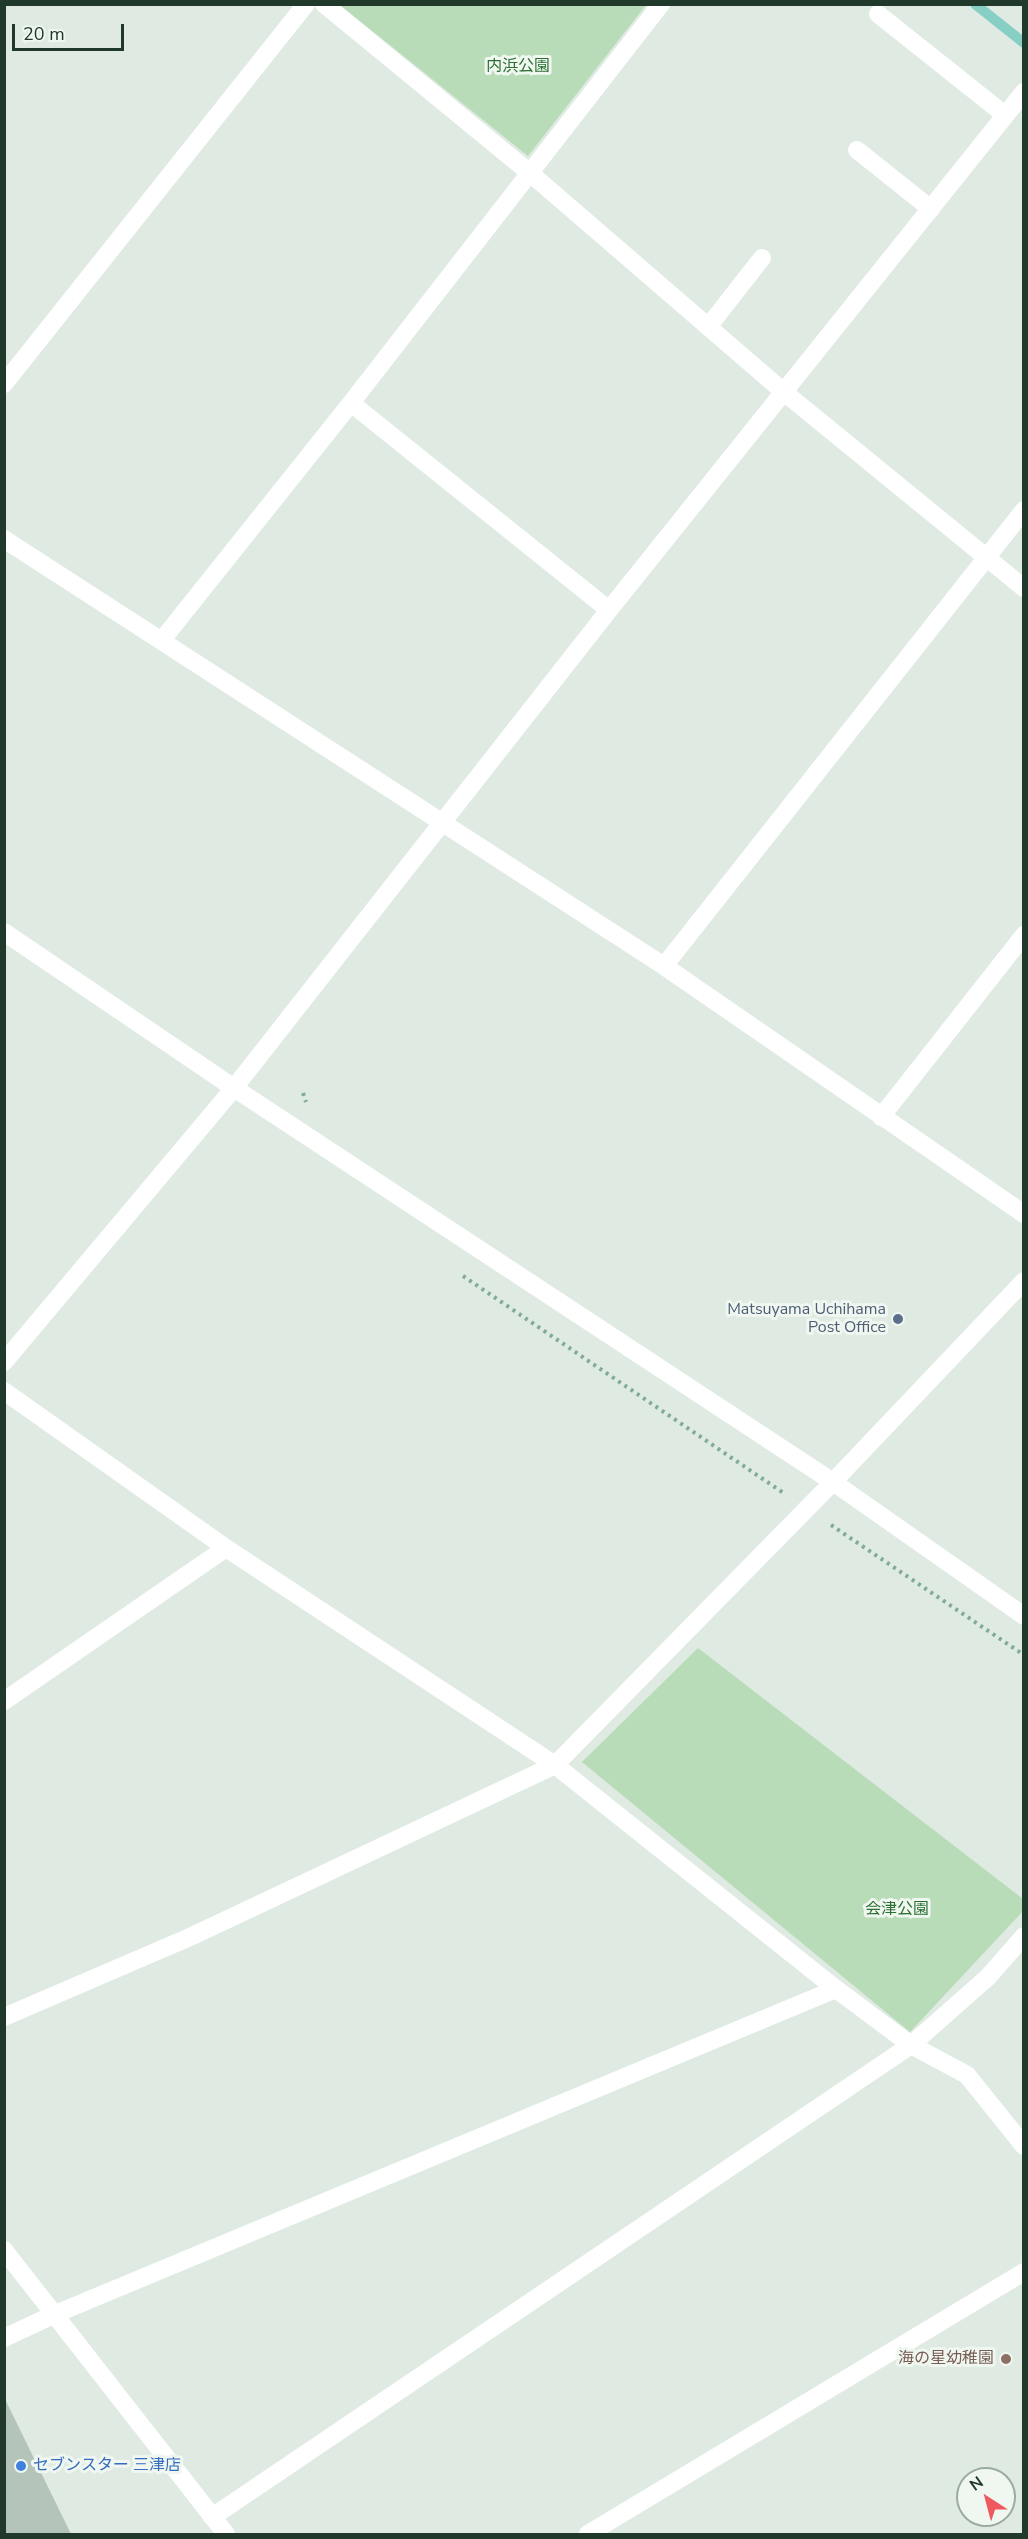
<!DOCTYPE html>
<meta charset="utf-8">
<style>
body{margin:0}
#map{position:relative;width:1028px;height:2539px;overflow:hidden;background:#dfeae2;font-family:"Nunito Sans",sans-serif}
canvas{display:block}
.frame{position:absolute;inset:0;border:6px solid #20392b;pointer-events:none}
.north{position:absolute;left:956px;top:2467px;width:60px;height:60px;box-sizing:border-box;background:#eff7f0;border:2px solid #9caba1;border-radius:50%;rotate:324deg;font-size:16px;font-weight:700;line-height:24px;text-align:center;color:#20392b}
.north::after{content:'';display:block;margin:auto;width:21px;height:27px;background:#ee585e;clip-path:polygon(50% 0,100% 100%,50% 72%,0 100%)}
.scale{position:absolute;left:12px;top:24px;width:112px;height:27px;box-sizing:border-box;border:3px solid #20392b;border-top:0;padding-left:8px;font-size:18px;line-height:21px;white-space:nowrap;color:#20392b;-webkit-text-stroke:4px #eff7f0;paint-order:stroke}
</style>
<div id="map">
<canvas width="1028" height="2539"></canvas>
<div class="frame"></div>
<div class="north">N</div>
<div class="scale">20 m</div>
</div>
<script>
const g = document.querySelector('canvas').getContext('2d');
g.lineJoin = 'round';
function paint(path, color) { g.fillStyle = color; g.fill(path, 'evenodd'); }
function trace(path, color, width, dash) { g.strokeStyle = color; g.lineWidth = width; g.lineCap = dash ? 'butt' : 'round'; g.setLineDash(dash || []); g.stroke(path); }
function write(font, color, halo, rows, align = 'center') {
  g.font = font + ' "Nunito Sans","Noto Sans JP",sans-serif'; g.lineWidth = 6; g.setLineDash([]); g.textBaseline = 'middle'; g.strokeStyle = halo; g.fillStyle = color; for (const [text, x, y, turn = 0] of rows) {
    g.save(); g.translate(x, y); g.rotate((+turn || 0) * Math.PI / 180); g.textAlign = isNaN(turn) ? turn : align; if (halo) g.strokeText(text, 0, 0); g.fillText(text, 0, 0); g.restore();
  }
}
const green = new Path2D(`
 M340 5H646L528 156Z
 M698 1648 1023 1899V1911L910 2032 582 1762Z`);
const stream = new Path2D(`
 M975 4 1024 43`);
const building = new Path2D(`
 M4 2397 71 2534H4Z`);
const path = new Path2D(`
 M303 1093 306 1102
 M463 1276 785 1494
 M831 1525 1024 1655`);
const minor = new Path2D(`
 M324 4 530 173 785 393 1024 588
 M878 14 1005 115
 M857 150 931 209
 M708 327 762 258
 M4 384 306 4
 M351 403 609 610
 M4 539 664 966 1024 1214
 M162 640 351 403 661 4
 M4 932 234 1088 833 1482 1024 1616
 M664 966 1024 510
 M881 1117 1024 935
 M4 1362 234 1088 609 610 1024 92
 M4 1391 226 1548 555 1765 836 1989 911 2045 967 2075 1024 2146
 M4 1701 226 1548
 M4 2017 190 1937 555 1765 833 1482 1024 1281
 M4 2250 226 2534
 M4 2338 53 2315 836 1989
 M212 2517 911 2045 988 1977 1024 1936
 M588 2534 1024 2272`);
const markers = [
 [898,1319,6,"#5c6f8a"],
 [1006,2359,6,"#8d6e63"],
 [21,2466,6,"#3f7fe0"]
];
const parkNames = [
 ["内浜公園",518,67],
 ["会津公園",897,1910]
];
const serviceNames = [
 ["Matsuyama Uchihama",886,1310],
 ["Post Office",886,1328]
];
const educationNames = [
 ["海の星幼稚園",994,2359]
];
const shopNames = [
 ["セブンスター 三津店",33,2466]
];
paint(green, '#b8dbb8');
trace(stream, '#87cec5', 10);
paint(building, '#b4c4ba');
trace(path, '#80ad92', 4, [3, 4.5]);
trace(minor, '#fff', 18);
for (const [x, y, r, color] of markers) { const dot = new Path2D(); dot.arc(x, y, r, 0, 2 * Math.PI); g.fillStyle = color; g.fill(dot); trace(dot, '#eff7f0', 2); }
write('16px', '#2c6f33', '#eff7f0', parkNames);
write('16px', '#4e5e75', '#eff7f0', serviceNames, 'right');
write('16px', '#785e54', '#eff7f0', educationNames, 'right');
write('16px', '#366cbe', '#eff7f0', shopNames, 'left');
</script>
